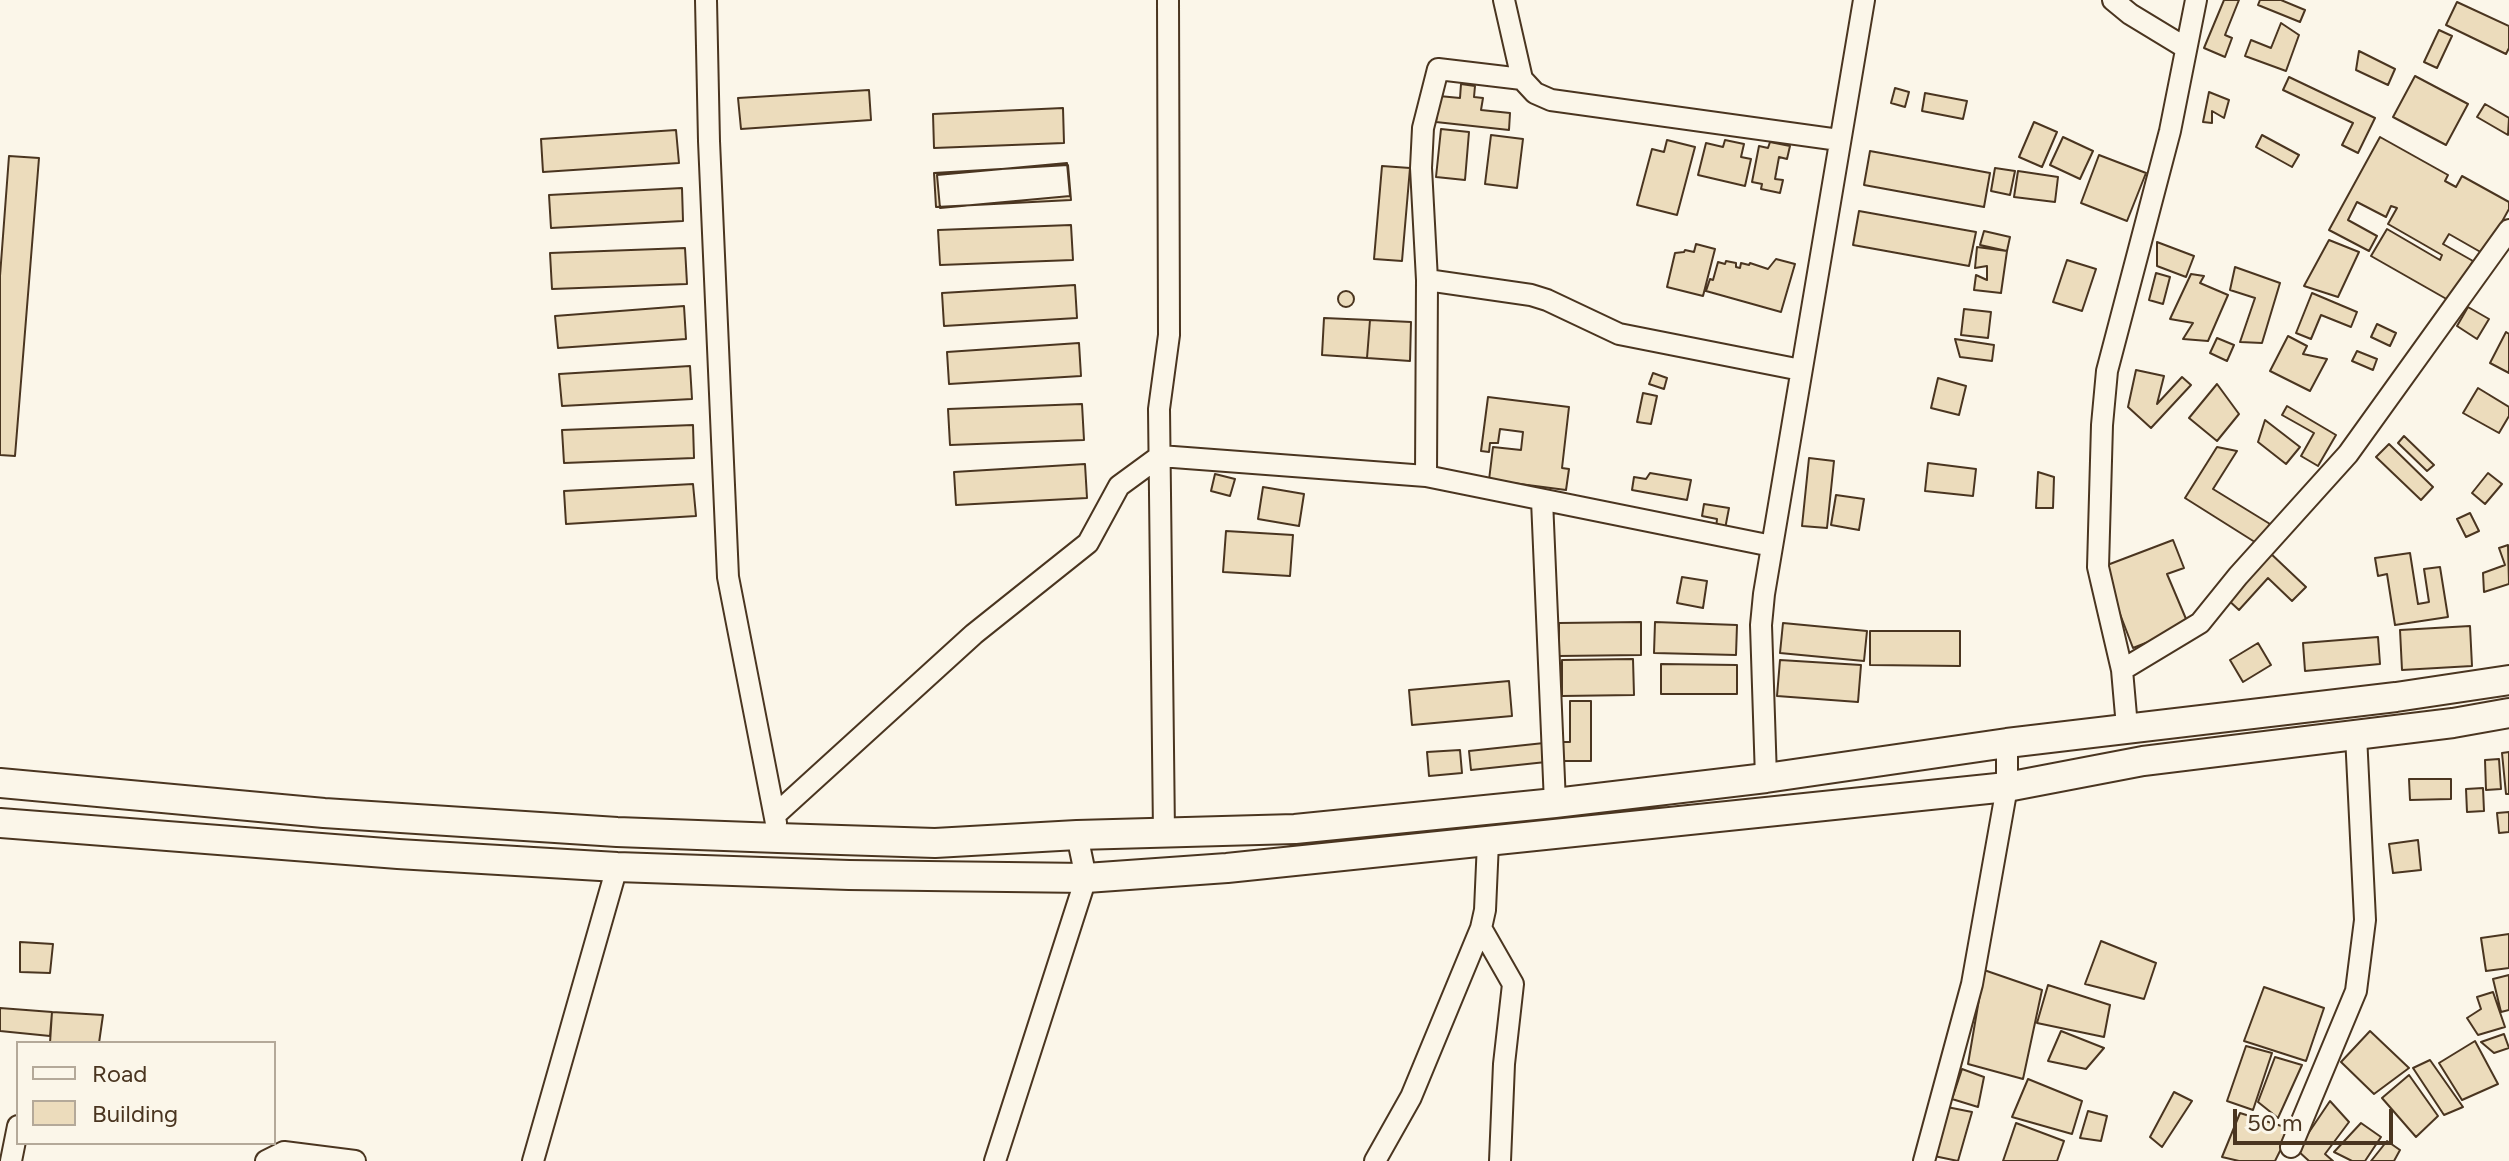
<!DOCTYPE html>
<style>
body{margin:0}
#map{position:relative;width:2509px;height:1161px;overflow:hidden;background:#fbf6e9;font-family:Figtree,sans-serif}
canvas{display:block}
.legend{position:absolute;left:16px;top:1041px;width:260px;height:104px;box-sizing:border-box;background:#fbf6e9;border:2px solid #b4a999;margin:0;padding:10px 14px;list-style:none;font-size:24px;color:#4a3520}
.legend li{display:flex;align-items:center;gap:16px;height:40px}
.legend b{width:40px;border:2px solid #b4a999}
.scale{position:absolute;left:2233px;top:1109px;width:160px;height:36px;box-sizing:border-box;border:4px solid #4a3520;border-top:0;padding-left:10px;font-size:24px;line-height:28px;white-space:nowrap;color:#4a3520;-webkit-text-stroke:6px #fbf6e9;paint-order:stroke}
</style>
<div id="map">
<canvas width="2509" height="1161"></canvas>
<ul class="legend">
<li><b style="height:10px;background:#fbf6e9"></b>Road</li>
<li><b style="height:22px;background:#ecdcbc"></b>Building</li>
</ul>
<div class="scale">50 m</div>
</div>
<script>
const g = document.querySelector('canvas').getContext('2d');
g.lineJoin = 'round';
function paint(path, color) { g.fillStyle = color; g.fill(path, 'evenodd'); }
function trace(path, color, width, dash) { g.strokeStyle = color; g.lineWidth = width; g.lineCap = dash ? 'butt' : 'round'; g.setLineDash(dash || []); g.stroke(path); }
const building = new Path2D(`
 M2224 0H2239L2225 35 2232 38 2225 57 2204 48Z
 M2260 0H2281L2305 10 2300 22 2258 5Z
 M2457 2 2509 26V48L2506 54 2446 25Z
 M2281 23 2299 35 2286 71 2245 56 2251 40 2271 48Z
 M2439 30 2452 36 2437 68 2424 62Z
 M2359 51 2395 69 2388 85 2356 70Z
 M2415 76 2468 104 2446 145 2393 117Z
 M2289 77 2375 118 2358 153 2342 145 2353 123 2283 90Z
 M1461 84 1475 86 1474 97 1483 98 1481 110 1510 113 1509 130 1436 122 1439 96 1460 98Z
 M1895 88 1909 92 1905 107 1891 103Z
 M869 90 871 120 741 129 738 98Z
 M2209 92 2229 100 2224 118 2212 111V123L2203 122Z
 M1925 93 1967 101 1963 119 1922 111Z
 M2485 104 2509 118 2508 135 2477 117Z
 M1063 108 1064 143 934 148 933 114Z
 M2034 122 2057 132 2042 167 2019 157Z
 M1441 129 1469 132 1465 180 1436 177Z
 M676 130 679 163 543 172 541 139Z
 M1491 135 1523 139 1517 188 1485 184Z
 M2262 135 2299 155 2292 167 2256 147Z
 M2063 137 2093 151 2080 179 2050 165Z
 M2380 137 2448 175 2445 181 2456 187 2462 176 2509 202V209L2484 254 2449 234 2443 244 2473 261 2450 301 2371 256 2387 229 2440 260 2442 255 2388 224 2397 208 2391 206 2386 217 2357 202 2348 220 2377 236 2369 251 2329 230Z
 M1667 140 1695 147 1677 215 1637 205 1652 149 1664 152Z
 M1725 140 1744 144 1741 157 1751 159 1745 186 1698 175 1706 143 1723 147Z
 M1770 142 1790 146 1787 159 1779 157 1775 179 1783 180 1780 193 1761 189 1762 184 1752 182 1759 146 1768 148Z
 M1870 151 1990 173 1984 207 1864 185Z
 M2099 155 2146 173 2127 221 2081 203Z
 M9 156 39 158 15 456 0 455V276Z
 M1067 163 1070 196 940 208 937 175Z
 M1068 165 1071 200 936 207 934 173Z
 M1382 166 1410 168 1402 261 1374 259Z
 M1995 168 2015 171 2010 195 1991 191Z
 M2018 171 2058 177 2055 202 2014 197Z
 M682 188 683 221 551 228 549 195Z
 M1859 211 1976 232 1969 266 1853 245Z
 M1071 225 1073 260 940 265 938 230Z
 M1984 231 2010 237 2007 251 1980 245Z
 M2329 240 2359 252 2338 297 2304 286Z
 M2157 242 2194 256 2186 277 2157 266Z
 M1696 244 1715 249 1703 296 1667 287 1675 253 1684 252 1685 250 1694 252Z
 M1977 247 2007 251 2001 293 1974 290 1976 275 1987 280V266L1975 268Z
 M685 248 687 284 552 289 550 253Z
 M1776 259 1795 264 1781 312 1706 291 1710 279 1713 280 1718 262 1725 264 1726 261 1736 263V267L1740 268 1741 263 1749 265 1750 263 1768 269Z
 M2067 260 2096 269 2082 311 2053 302Z
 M2235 267 2280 283 2262 343 2240 342 2255 298 2230 290Z
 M2156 273 2170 277 2163 304 2149 300Z
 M2191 274 2204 276 2200 283 2228 295 2208 341 2183 339 2193 323 2170 319Z
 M1075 285 1077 318 944 326 942 293Z
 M1338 299a8 8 0 1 1 16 0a8 8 0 1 1-16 0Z
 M2312 293 2357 312 2351 327 2321 315 2311 339 2296 333Z
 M684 306 686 339 558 348 555 316Z
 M2468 307 2489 319 2477 339 2457 326Z
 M1964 309 1991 312 1988 338 1961 335Z
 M1324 318 1370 320 1367 358 1322 355Z
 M1370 320 1411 322 1410 361 1367 358Z
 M2377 324 2396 333 2390 346 2371 337Z
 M2506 332 2509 334V373L2490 363Z
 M2288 336 2307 346 2303 354 2327 359 2310 391 2270 371Z
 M2217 338 2234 345 2227 361 2210 353Z
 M1955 339 1994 345 1992 361 1960 357Z
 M1079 343 1081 376 949 384 947 352Z
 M2357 351 2377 359 2373 370 2352 361Z
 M690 366 692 399 562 406 559 374Z
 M2136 370 2164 376 2157 404 2182 377 2191 385 2151 428 2128 407Z
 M1653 373 1667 378 1664 389 1649 384Z
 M1938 378 1966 386 1959 415 1931 408Z
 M2217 384 2239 414 2217 441 2189 418Z
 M2478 388 2509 407V416L2499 433 2463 413Z
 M1643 393 1657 396 1651 424 1637 422Z
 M1488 397 1569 407 1562 468 1569 469 1566 490 1489 480 1493 447 1521 450 1523 432 1500 429 1498 443H1490L1489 452 1481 451Z
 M1082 404 1084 440 950 445 948 409Z
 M2287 406 2336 435 2318 466 2301 456 2314 433 2282 415Z
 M2265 420 2300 447 2286 464 2258 442Z
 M693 425 694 458 564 463 562 430Z
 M2404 436 2434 465 2427 471 2398 443Z
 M2389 444 2433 487 2421 500 2376 457Z
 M2217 447 2237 451 2213 489 2270 524 2258 544 2185 498Z
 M1809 458 1834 461 1827 528 1802 526Z
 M1928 463 1976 469 1973 496 1925 491Z
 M1085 464 1087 498 956 505 954 472Z
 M2038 472 2054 477 2053 508H2036Z
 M1650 473 1691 480 1687 500 1632 490 1634 477 1646 479Z
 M2488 473 2502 484 2485 504 2472 493Z
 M1215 474 1235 479 1230 496 1211 491Z
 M693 484 696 516 566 524 564 491Z
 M1263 487 1304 494 1299 526 1258 519Z
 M1836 495 1864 499 1859 530 1831 525Z
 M1704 504 1729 508 1725 529 1716 528 1717 519 1702 516Z
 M2470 513 2479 531 2466 537 2457 519Z
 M1226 531 1293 535 1290 576 1223 572Z
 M2173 540 2184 568 2167 574 2189 626 2133 648 2102 567Z
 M2508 545 2509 584 2484 592 2483 573 2505 565 2499 548Z
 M2268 551 2306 587 2292 601 2268 578 2239 610 2225 597Z
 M2410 553 2418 604 2429 602 2424 569 2440 567 2448 617 2395 625 2387 574 2378 576 2375 558Z
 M1682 577 1707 581 1703 608 1677 603Z
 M1641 622V655L1559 656V623Z
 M1655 622 1737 625 1736 655 1654 653Z
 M1783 623 1867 631 1864 661 1780 653Z
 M2470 626 2472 666 2402 670 2400 630Z
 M1870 631H1960V666L1870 665Z
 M2378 637 2380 664 2305 671 2303 643Z
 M2258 643 2271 665 2243 682 2230 660Z
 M1633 659 1634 695 1562 696V660Z
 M1780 660 1861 665 1858 702 1777 696Z
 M1661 664 1737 665V694H1661Z
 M1509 681 1512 716 1412 725 1409 690Z
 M1570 701H1591V761H1556V742H1570Z
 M1544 743 1546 762 1471 770 1469 751Z
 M1460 750 1462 773 1429 776 1427 752Z
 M2509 752V794H2506L2502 753Z
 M2499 759 2501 789 2486 790 2485 760Z
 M2409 779H2451V799L2410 800Z
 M2483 788 2484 811 2467 812 2466 789Z
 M2509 812V832L2499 833 2497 813Z
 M2418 840 2421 870 2393 873 2389 844Z
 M2509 934V968L2486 971 2481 938Z
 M2101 941 2156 963 2144 999 2085 984Z
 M20 942 53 944 50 973 20 972Z
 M1984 970 2042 990 2023 1079 1968 1064Z
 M2509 975V1010L2501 1012 2493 979Z
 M2048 985 2110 1005 2104 1037 2037 1023Z
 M2264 987 2324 1008 2306 1061 2244 1041Z
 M2493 992 2505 1027 2478 1035 2467 1018 2481 1009 2477 997Z
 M0 1008 52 1012 50 1036 0 1031Z
 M52 1012 103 1015 99 1043H50Z
 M2061 1031 2104 1048 2086 1069 2048 1061Z
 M2370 1031 2409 1068 2374 1094 2341 1062Z
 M2504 1034 2509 1048 2494 1053 2481 1042Z
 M2475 1041 2498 1084 2462 1100 2439 1063Z
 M2246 1046 2272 1053 2253 1110 2227 1101Z
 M2275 1057 2302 1065 2278 1118 2258 1102Z
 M2430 1060 2463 1107 2444 1115 2413 1068Z
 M1962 1069 1984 1077 1978 1107 1952 1099Z
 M2409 1075 2438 1116 2416 1137 2382 1098Z
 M2028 1079 2082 1101 2072 1134 2012 1117Z
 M2174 1092 2192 1101 2162 1147 2150 1137Z
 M2330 1101 2349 1122 2325 1154 2333 1161H2309L2297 1150Z
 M1947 1107 1972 1112 1958 1161 1934 1156Z
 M2088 1111 2107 1116 2101 1141 2080 1138Z
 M2240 1113 2291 1129 2275 1161H2239L2222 1157Z
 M2016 1123 2064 1141 2057 1161H2003Z
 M2361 1123 2381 1137 2365 1161H2352L2334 1152Z
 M2387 1141 2400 1150 2394 1161H2371Z`);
const street = new Path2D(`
 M706 0 709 141 728 577 776 823
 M1504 0 1522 79 1535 93 1551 100 1839 140
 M2113 0 2130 14 2186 48
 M1427 280 1531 295 1547 300 1619 334 1801 370
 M1426 476 1427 280 1421 168 1423 128 1438 69 1522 79
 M1542 500 1555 803
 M2122 670 2200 623 2238 576 2348 454 2509 230
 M2127 727 2122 670 2098 567 2102 425 2107 371 2170 131 2196 0
 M1766 778 1761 625 1764 594 1864 0
 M775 815 974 634 1088 543 1119 486 1160 456 1426 476 1772 546
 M1164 833 1159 409 1169 335 1168 0
 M1481 928 1513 984 1504 1064 1500 1161
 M2291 1147 2356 991 2365 920 2356 735
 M11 1161 18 1126
 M266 1161 284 1152 355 1161
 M533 1161 617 867
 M995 1161 1086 878 1077 835
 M1375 1161 1411 1097 1481 928 1485 910 1488 842
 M1924 1161 1972 984 2007 787V743`);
const secondary = new Path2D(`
 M0 783 324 813 617 832 778 838 935 843 1077 835 1295 829 1555 803 1766 778 2007 743 2396 697 2509 680
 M0 823 398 854 617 867 849 875 1086 878 1227 868 2007 787 2143 761 2453 723 2509 713`);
paint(building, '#ecdcbc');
trace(building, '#4a3520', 2);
trace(street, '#4a3520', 24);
trace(secondary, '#4a3520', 32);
trace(street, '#fbf6e9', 20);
trace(secondary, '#fbf6e9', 28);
</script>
